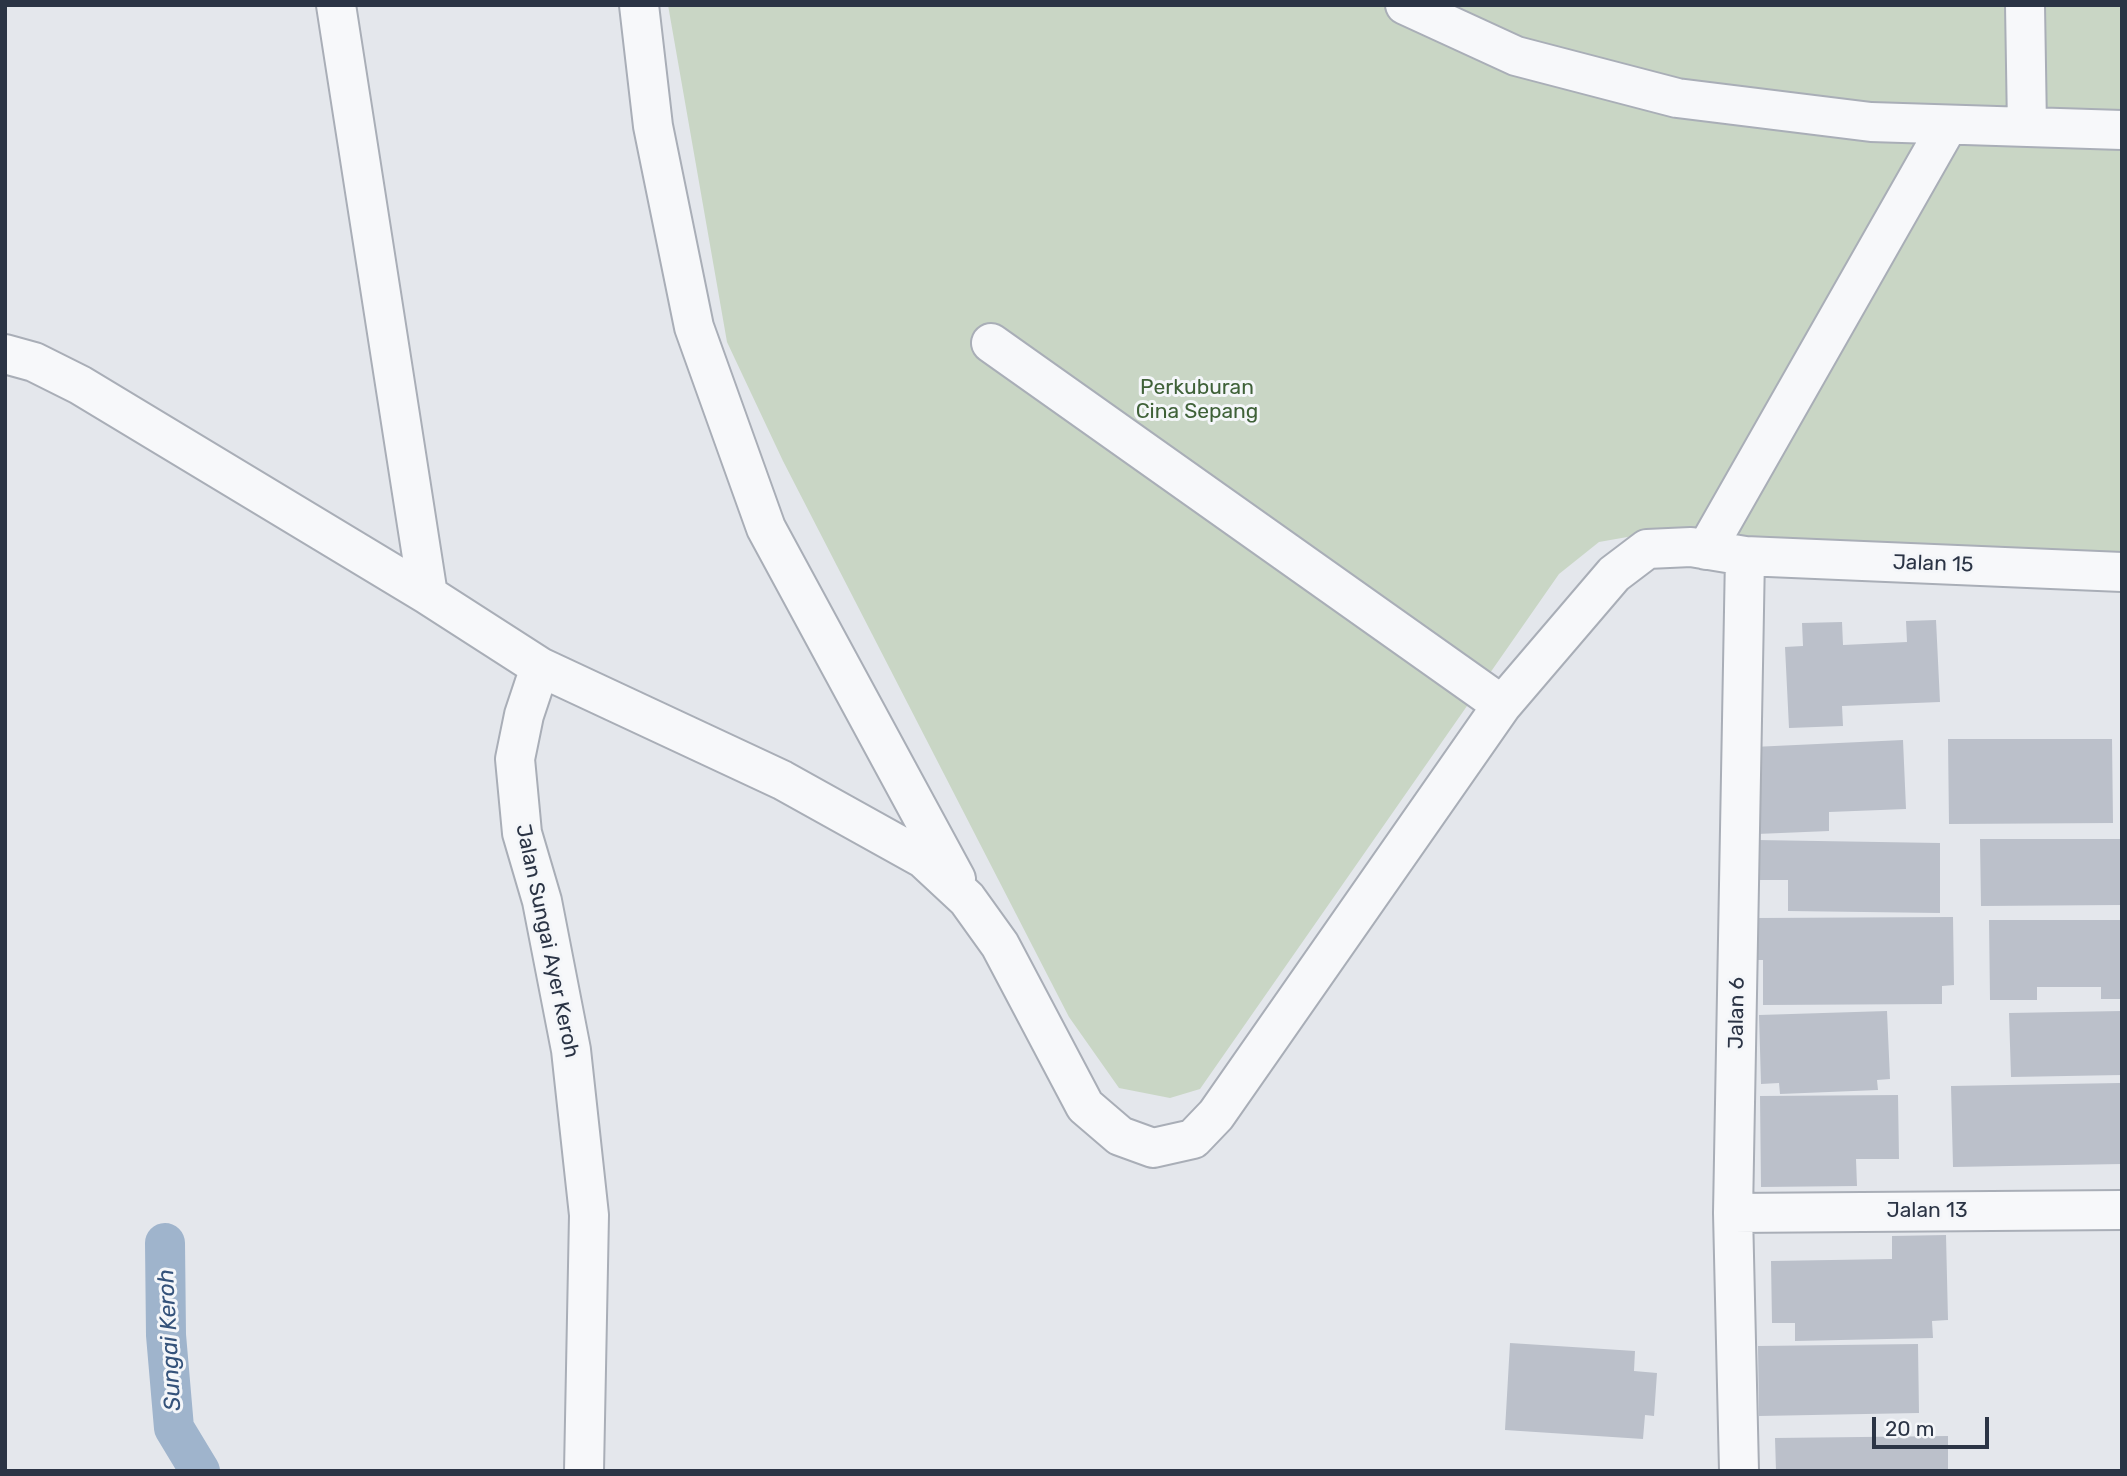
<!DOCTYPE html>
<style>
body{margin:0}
#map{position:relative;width:2127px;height:1476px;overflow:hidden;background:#e4e7ec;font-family:Rubik,sans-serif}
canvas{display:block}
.frame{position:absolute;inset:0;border:7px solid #2b3445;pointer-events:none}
.scale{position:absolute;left:1872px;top:1417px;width:117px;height:32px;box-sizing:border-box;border:4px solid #2b3445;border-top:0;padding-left:9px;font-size:21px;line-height:24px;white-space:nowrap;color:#2b3445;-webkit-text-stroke:5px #f4f6f9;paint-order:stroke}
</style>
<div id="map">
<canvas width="2127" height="1476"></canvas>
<div class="frame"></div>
<div class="scale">20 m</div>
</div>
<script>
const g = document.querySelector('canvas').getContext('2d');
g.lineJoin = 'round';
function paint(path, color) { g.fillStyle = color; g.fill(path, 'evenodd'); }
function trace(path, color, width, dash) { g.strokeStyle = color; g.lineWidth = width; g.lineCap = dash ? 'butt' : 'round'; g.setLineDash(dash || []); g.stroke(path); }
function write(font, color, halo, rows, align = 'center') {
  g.font = font + ' Rubik,sans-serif'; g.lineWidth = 6; g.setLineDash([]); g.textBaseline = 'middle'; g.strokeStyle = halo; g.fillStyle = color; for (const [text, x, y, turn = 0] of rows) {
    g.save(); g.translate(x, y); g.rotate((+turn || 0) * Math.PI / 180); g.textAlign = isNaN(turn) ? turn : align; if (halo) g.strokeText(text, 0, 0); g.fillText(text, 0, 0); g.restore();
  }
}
const green = new Path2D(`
 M668 5H2122V554L1754 548 1667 530 1599 542 1559 574 1200 1089 1170 1098 1119 1088 1069 1017 783 461 727 342Z`);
const canal = new Path2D(`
 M165 1243 166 1335 174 1428 200 1471`);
const building = new Path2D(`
 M1936 620 1940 702 1842 706 1843 726 1789 728 1785 647 1803 646 1802 623 1842 622 1843 645 1907 642 1906 621Z
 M1948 739H2112L2113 823 1949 824Z
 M1903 740 1906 809 1829 812V831L1757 834 1753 747Z
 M1980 839H2121V905L1981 906Z
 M1757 840 1940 843V913L1788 911V880H1757Z
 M1953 917 1954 985 1942 986V1004L1763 1005V960H1757V918Z
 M1989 920H2122V999H2101V987H2037V1000H1990Z
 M1887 1011 1890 1079 1877 1080 1878 1090 1780 1094 1779 1083 1761 1084 1759 1015Z
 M2122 1011V1075L2011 1077 2009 1013Z
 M2120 1083 2122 1164 1953 1167 1951 1086Z
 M1898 1095 1899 1159H1856L1857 1186 1761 1187 1760 1096Z
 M1946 1235 1948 1320 1932 1321 1933 1338 1795 1341V1323H1772L1771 1261 1892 1259V1236Z
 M1510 1343 1635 1351 1634 1371 1657 1373 1654 1416 1645 1415 1643 1439 1505 1430Z
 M1918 1344 1919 1413 1759 1416 1758 1346Z
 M1948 1436V1471H1776L1775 1438Z`);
const minor = new Path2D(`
 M336 5 428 595 540 667 782 780 924 859 967 899 1000 945 1085 1106 1120 1136 1153 1148 1193 1139 1216 1115 1502 705 1614 574 1647 549 1691 547 1745 556 2122 572
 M639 5 653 126 694 327 766 528 956 879
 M1405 5 1516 56 1677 98 1871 122 2122 130
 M2025 5 2027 127
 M991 343 1502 705
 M5 354 34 362 80 385 428 595
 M1706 550 1948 125
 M540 667 524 715 515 759 522 833 542 901 571 1050 589 1215 584 1471
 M1733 1213 2122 1210
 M1739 1471 1733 1213 1745 556`);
const parkNames = [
 ["Perkuburan",1197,388],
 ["Cina Sepang",1197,412]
];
const streetNames = [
 ["Jalan 15",1933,564,2],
 ["Jalan Sungai Ayer Keroh",547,941,78],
 ["Jalan 6",1737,1013,-89],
 ["Jalan 13",1927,1211]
];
const waterNames = [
 ["Sungai Keroh",170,1340,-93]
];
paint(green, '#c9d6c5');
trace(canal, '#9fb4cc', 40);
paint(building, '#bbc0ca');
trace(minor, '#a9aeb7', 42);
trace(minor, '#f7f8fa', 38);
write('21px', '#3f6138', '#f4f6f9', parkNames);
write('21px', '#2b3445', '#f4f6f9', streetNames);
write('italic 23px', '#34527a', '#f4f6f9', waterNames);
</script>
